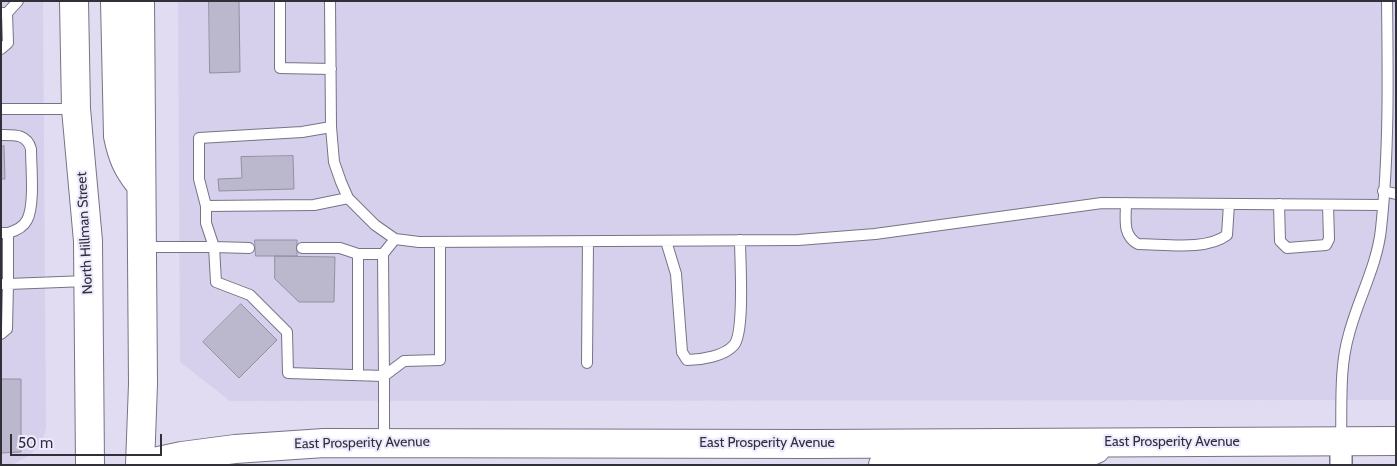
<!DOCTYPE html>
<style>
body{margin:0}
#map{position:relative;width:1397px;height:466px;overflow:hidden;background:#e1dcf2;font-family:Cabin,sans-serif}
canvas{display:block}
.frame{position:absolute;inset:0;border:2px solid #313038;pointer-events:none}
.scale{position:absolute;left:10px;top:434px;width:152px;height:22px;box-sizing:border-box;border:2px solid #313038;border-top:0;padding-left:6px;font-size:15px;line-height:18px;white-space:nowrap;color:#313038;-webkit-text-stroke:4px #eee9ff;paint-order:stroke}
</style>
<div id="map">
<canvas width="1397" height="466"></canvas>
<div class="frame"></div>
<div class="scale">50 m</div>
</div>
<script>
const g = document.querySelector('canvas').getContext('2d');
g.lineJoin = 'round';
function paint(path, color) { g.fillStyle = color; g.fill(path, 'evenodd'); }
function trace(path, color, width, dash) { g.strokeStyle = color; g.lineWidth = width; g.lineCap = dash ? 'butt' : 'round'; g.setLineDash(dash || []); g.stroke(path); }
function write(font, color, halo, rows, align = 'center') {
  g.font = font + ' Cabin,sans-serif'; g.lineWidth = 4; g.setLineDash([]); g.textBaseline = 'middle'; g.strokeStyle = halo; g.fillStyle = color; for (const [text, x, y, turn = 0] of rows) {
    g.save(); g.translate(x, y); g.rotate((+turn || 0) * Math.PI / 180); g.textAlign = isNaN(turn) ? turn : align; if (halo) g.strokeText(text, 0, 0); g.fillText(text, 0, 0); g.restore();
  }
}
const built = new Path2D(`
 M1 1H43L46 428 42 442 30 455 12 465H1Z
 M178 1H1396V400L230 401 180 362Z`);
const building = new Path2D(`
 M209 1H239L240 72 210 73Z
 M4 146 5 179H1V147Z
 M293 156 294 189 219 191 218 179 242 178 241 157Z
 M255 240H297V256H256Z
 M275 256 335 257 334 302H299L275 279Z
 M241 304 277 340 239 378 203 342Z
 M1 379H21V452L1 453Z`);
const lane = new Path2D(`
 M280 1V68L331 69
 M330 1 331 127 334 162 341 182 348 198 375 225 395 239 419 242 798 240 875 234 1102 203 1382 205
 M2 13H7L18 1
 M1 49 8 43 7 13
 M1 109H75
 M1 135C15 135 27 134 31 149 31 167 35 205 27 220 23 228 15 231 8 233
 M1383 191 1396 194
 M1126 203C1126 219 1122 235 1138 244 1164 244 1206 251 1227 235L1229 204
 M1279 204 1280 241 1287 248 1326 245 1329 239 1328 205
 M206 206 314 205 348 198
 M2 233H8V284H3
 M666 241 676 274 682 352 687 360C701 360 725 356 734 345 745 332 740 260 740 240
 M142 247H214L216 282 250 295 287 332 288 373 384 376V441
 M249 248 214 247 206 223V206L199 179V138L302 132 331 127
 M302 248H340L358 254H383
 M358 254V375
 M1 334 7 329 8 284 87 281
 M587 363 588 242
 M384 376 404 361 440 360V242
 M384 376 383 254 395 239
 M1341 440C1342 405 1339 368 1349 334 1358 299 1377 266 1381 229 1389 154 1388 77 1387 1`);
const street = new Path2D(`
 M1341 465V441`);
const secondary = new Path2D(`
 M74 1 76 109 88 241 90 465
 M115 1 118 136C122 156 127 168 140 184
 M140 1 143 384 140 465
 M140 465 182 456 235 449 324 443 813 444 1396 441
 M883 465 1046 464 1076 458 1096 449`);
const streetNames = [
 ["North Hillman Street",85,233,-93],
 ["East Prosperity Avenue",1172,442],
 ["East Prosperity Avenue",362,443,-1],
 ["East Prosperity Avenue",767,443]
];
paint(built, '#d6d0ec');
paint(building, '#bbb7cc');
trace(building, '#9490a3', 1);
trace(lane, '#777386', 12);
trace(street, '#777386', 24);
trace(secondary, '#777386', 30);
trace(lane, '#fff', 10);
trace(street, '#fff', 21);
trace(secondary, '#fff', 28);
write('14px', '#313038', '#eee9ff', streetNames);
</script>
